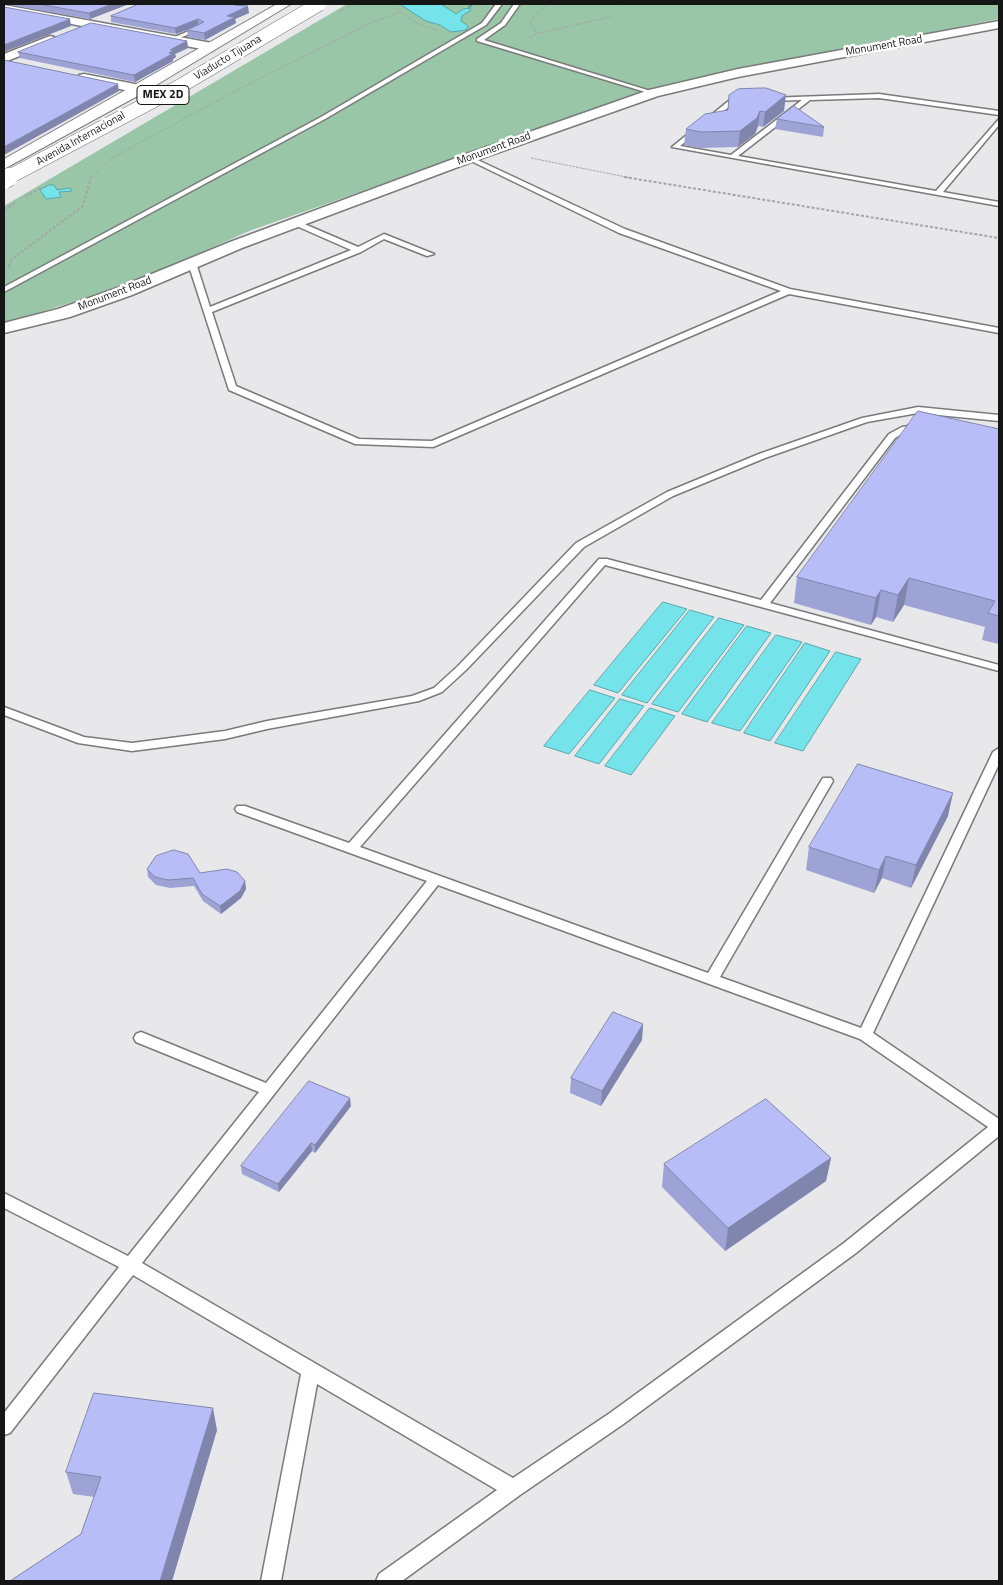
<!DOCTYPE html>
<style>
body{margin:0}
#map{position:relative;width:1003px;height:1585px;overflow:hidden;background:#e8e8eb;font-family:"Titillium Web",sans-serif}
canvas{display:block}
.frame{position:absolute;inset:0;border:5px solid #161617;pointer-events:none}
</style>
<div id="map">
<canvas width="1003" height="1585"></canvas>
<div class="frame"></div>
</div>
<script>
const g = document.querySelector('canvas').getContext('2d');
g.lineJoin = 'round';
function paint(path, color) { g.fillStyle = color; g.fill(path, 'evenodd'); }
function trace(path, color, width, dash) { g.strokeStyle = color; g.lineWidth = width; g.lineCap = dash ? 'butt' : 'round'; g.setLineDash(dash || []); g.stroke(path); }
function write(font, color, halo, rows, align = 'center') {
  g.font = font + ' "Titillium Web",sans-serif'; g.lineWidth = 5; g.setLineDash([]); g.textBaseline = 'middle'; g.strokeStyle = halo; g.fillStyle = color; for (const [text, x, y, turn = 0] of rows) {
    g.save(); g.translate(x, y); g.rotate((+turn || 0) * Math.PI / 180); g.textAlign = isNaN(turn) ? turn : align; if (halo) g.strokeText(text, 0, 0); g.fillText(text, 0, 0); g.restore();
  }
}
const green = new Path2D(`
 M347 4H999V19L780 62 636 95 249 231 138 281 4 324V206Z`);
const water = new Path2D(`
 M400 4H441L456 14 463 9 470 8 471 10 462 16 461 21 468 26 466 30 451 32 440 25 426 21Z
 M49 185H54L57 190 70 188 72 191 59 192 61 197 46 199 40 190Z
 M663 602 687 609 618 693 594 685Z
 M690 610 714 617 647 703 622 695Z
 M719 618 744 625 678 712 652 704Z
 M747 626 771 633 707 722 682 714Z
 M776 635 802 642 740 731 712 723Z
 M805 643 830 651 770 741 744 733Z
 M836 652 861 659 803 751 775 743Z
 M590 690 615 698 569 754 544 746Z
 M620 699 644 706 599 764 575 756Z
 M650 708 675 716 631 775 605 766Z`);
const stream = new Path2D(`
 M470 4H474L469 9H467Z`);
const pathFar1 = new Path2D(`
 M392 4 401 12
 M339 12 354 4
 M535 34 610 17 624 4
 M530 38 537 33 530 23 537 13 548 4
 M531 158 631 178
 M91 178 110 159 228 95 370 23 401 12 414 22 438 31`);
const path = new Path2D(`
 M624 177 999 238
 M25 197 41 188
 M4 210 15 203
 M9 267 11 260 83 206 91 177`);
const lane = new Path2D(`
 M496 4H502L486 25 325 119 4 292V287L321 117 482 23Z
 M514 4H520L505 25 484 40 657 93 652 94 477 41V39L501 23Z
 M198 27 203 28 173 41 168 40Z
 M879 94 999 111V115L879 98 810 100 738 156 936 191 999 119V125L943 192 999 202V206L672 147 731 99 744 97 747 99 735 102 680 146 731 155 802 100 769 101 767 98Z
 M469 156 625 229 790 289 999 328V333L789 294 433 447 355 444 229 390 188 263 192 261 196 263 210 307 351 250 292 224 291 222 295 220 358 247 384 234 434 254 427 256 384 239 361 252 212 312 236 386 359 439 432 441 781 291 619 233 467 159 466 158Z
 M918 407 999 415V421L918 413 867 422 765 458 673 496 584 547 466 670 442 692 419 701 267 729 225 739 132 751 78 743 4 715V707L84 737 132 743 225 731 267 721 412 696 434 688 458 666 576 543 667 492 759 454 862 418Z
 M921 424 926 427 924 429 907 431 895 438 770 603 999 665V671L605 565 360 847 708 973 821 781 823 778H831L833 781 720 977 861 1028 993 752 999 748V764L873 1033 999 1119V1136L856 1253 622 1425 520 1495 402 1581H376L379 1574 497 1490 317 1384 281 1581H261L301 1374 133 1275 10 1433 4 1435V1413L119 1267 4 1208V1193L128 1256 259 1092 136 1042 134 1038 136 1034 141 1032 146 1034 266 1083 427 881 237 812 235 809 237 806H245L349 843 599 559H607L761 600 889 434 902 427ZM438 885 860 1039 988 1127 844 1243 610 1413 513 1478 142 1263Z`);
const street = new Path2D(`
 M4 5 212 43 218 47 212 51 4 11Z
 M999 21V28L738 77 658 96 474 161 242 248 132 295 70 317 4 333V323L58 309 120 287 230 242 464 155 649 90 738 69Z
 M50 36 54 37 56 40 54 43 4 62V54Z
 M84 74 140 85 147 89 140 93 79 81 78 78 79 75Z`);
const highway = new Path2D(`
 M277 4H291L143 93 4 169V159Z`);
const highwayBridgeFar1 = new Path2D(`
 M7 178 177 88 319 4`);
const highwayBridge = new Path2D(`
 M4 180 9 177`);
const wall = new Path2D(`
 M4 4H129L90 19Z
 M139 4H248L244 6 249 13 235 19 236 23 205 40 188 37 187 30 190 29 176 34 111 22V16Z
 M187 41 188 48 175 54 176 57 173 59V61L135 82 20 58 18 52Z
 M728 110 784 111 763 127 758 126 755 134 738 147 700 148 684 145 686 129Z
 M777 119 824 127 823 137 775 129Z
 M999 429V644L982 640 985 627 904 605 893 622 876 617 871 625 794 603 797 577Z
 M948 816 911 888 882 878 874 893 806 870 809 847Z
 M147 869 200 873 245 881 246 889 241 898 221 914 203 901 194 886 170 888 156 885 148 877Z
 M643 1024 642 1040 601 1106 570 1093 571 1078Z
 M351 1106 315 1153 312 1151 279 1192 242 1174 241 1166Z
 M831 1158 826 1181 725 1251 662 1187 664 1164Z
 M217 1430 172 1581H10L81 1534 94 1497 73 1494 66 1472Z`);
const shadedWall = new Path2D(`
 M112 4H129L90 19 89 13Z
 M236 4H248L235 11 234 5Z
 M248 6 249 13 235 19 236 23 205 40 204 33 227 16Z
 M70 19 71 26 4 52V45Z
 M198 19V25L176 34 175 28Z
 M187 41 188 48 175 54 176 57 173 59V61L135 82 134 75 170 50Z
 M118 84 119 91 4 155V147Z
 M786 95 784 111 763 127 765 112Z
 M760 111 758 126 755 134 738 147 740 131Z
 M909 578 904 605 893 622 898 595Z
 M881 590 876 617 871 625 876 598Z
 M953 793 948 816 911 888 916 865Z
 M886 856 882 878 874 893 879 870Z
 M245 881 246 889 241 898 221 914 220 906Z
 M643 1024 642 1040 601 1106 602 1091Z
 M350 1098 351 1106 315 1153V1145Z
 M311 1143 312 1151 279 1192 278 1184Z
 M831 1158 826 1181 725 1251 728 1228Z
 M213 1408 217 1430 172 1581H160Z`);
const building = new Path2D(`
 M39 4H112L89 13Z
 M139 4H236L234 5 248 6 227 16 235 17 204 33 187 30 204 22 198 19 175 28 111 16Z
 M4 7 70 19 4 45Z
 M91 23 187 41 170 50H175L169 53 172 54 134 75 18 52Z
 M4 60 118 84 4 147Z
 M766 88 786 95 765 112 760 111 757 118 740 131 701 132 686 129 705 114 728 110 729 95 738 89Z
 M794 106 824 127 777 119Z
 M918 411 999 429V616L988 613 995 601 909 578 898 595 881 590 876 598 797 577Z
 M858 764 953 793 916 865 886 856 879 870 809 847Z
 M174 850 188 854 200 873 227 869 237 872 245 881 240 891 220 906 202 894 193 878 168 880 155 877 147 869 156 856Z
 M613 1012 643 1024 602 1091 571 1078Z
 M309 1081 350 1098 315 1145 311 1143 278 1184 241 1166Z
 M766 1099 831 1158 728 1228 664 1164Z
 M94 1393 213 1408 160 1581H10L81 1534 101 1477 66 1472Z`);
const farStreetnames = [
 ["Monument Road",884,46,-10],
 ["Viaducto Tijuana",228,58,-31],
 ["Avenida Internacional",81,139,-29],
 ["Monument Road",494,149,-20],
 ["Monument Road",115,294,-21]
];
const shields = [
 [163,95,52]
];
const shieldNames = [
 ["MEX 2D",163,95]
];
paint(green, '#98c6a7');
paint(water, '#75e4ea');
trace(water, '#58a6ab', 1);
paint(stream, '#58a6ab');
trace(lane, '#7a7a7c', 3);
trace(street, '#7a7a7c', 3);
trace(highway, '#7a7a7c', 2);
trace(pathFar1, '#a5a5a7', 1, [2.5, 1]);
trace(path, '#a5a5a7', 2, [3, 2]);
paint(lane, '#fff');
paint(street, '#fff');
paint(highway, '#fff');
trace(highwayBridgeFar1, '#7a7a7c', 15, []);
trace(highwayBridge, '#7a7a7c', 19, []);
trace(highwayBridgeFar1, '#fff', 14);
trace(highwayBridge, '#fff', 18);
paint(wall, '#9da3d4');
paint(shadedWall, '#8085ad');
paint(building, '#b7bef7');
trace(building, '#8085ad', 1);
write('11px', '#161617', '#fff', farStreetnames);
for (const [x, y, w] of shields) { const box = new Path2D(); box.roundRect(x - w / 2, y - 9.5, w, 19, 4); g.fillStyle = '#fff'; g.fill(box); trace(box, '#161617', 1); }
write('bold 12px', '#161617', null, shieldNames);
</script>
